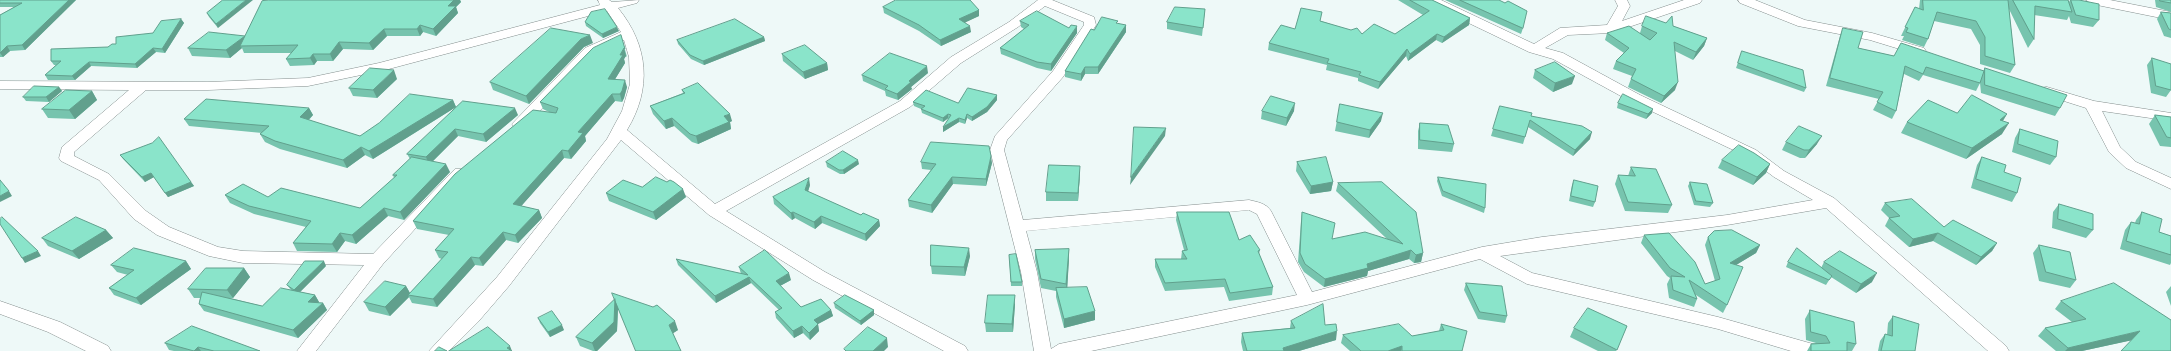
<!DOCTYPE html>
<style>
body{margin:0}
canvas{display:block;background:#eef9f8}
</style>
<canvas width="2171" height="351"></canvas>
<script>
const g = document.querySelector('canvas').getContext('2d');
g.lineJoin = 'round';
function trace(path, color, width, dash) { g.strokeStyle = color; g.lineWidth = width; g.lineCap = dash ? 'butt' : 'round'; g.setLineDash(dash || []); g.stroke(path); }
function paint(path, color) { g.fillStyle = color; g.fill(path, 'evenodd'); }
const minor = new Path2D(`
 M598 0H609L612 2 639 0 637 3 618 8C649 46 652 89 627 130L715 204 900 101 951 57 1009 22 1038 0H1052L1094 17 1096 25 1063 77 1007 140 1004 150 1023 220 1249 200C1257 202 1266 203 1271 211L1312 292 1482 247 1542 237 1727 215 1813 200 1774 177 1746 156 1630 101 1553 59 1529 52 1427 3 1425 0H1441L1534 44 1560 28 1607 25 1618 6 1615 0H1627L1630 6 1622 21 1684 0H1702L1700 3 1611 33 1568 35 1545 48 1563 53 1640 95 1756 150 1784 171 1834 198 2006 346 2009 351H1988L1826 208 1727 225 1500 256 1532 273 1718 317 1820 346 1823 351H1791L1718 329 1527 284 1480 259 1307 305 1091 351H1034L1021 272 990 150 995 136 1053 71 1084 25V22L1045 6 1018 27 961 63 910 107 726 211 825 272 965 346 968 351H944L813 280 709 215 621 140 509 286 478 322 449 351H429L497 277 607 139 622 111 630 84 629 57 624 40 595 54 524 127H514L512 124 585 48 621 32 607 11 385 70 308 86 208 90H146L74 152V156L109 174 146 211 169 227 218 247 243 251 373 254 455 169H465L467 172 383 264 316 351H297L364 265 243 263 209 256 157 235 134 219 99 180 61 161 59 158 62 147 129 90 0 89V81L208 82 308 78 379 63 600 5ZM1249 210 1257 214 1297 295 1059 344 1051 349 1037 272 1026 231Z
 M1738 0H1755L1805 20 1872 33 1924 48 1926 51 1919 55 1870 40 1798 26 1740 3Z
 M2086 0H2110L2171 12V20L2092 4Z
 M2047 87 2094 101 2171 113V121L2102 111 2120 147 2136 162 2171 178V189L2126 168 2109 152 2086 108 2042 94 2040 91 2042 88Z
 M0 301 60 322 108 346 111 351H86L48 332 0 314Z`);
const wall = new Path2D(`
 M0 0H76L25 50 10 51 3 57H0V15L14 7H0Z
 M223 0 218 28 209 17 207 13Z
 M304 0H460L461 2 456 7 458 13 436 36 423 32 420 36H387L373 50 343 49 333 61H317L314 65 290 66 286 59 292 53H244L242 48 230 58 192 56 188 48 245 36Z
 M1398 0H1432L1470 18 1469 25 1442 43 1436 40 1408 61 1406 56 1378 89 1358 81V78L1326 70 1327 65 1268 50 1269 43 1295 29 1321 21 1362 34H1395L1423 15Z
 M1445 0H1499L1523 28 1521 34Z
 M1920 0H2068L2069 2 2070 0H2079L2099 20 2093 27 2071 23 2069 16 2067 20 2034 15V39L2028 48 2009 9 2015 65 2010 73 1980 64V45L1971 29 1934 21 1928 39 1924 47 1902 40 1904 36H1901L1915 7 1919 9Z
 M2155 0H2171V12L2156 7Z
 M883 7 979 10V16L965 22 971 32 941 46 919 31 884 13Z
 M1205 9 1202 36 1167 29V22Z
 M2161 12 2171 13V38L2164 36 2157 19Z
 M181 19 184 23 165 53 156 52 137 68 91 66 75 80H48L45 75 56 65H54L51 61 108 47 116 44 153 33Z
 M1020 21 1077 33 1051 71 1037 68 1001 54 1000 48 1024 29 1021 27Z
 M585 22 619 31 603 38 586 26Z
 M1118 24 1126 25V32L1098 74H1085L1081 81 1065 77V71L1094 30Z
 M1642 26H1673L1707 38 1704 46 1693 60 1675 51V90L1661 103 1628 87 1632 76 1613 69 1616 61 1624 53 1605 40 1607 33H1640Z
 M1843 28 1858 48 1894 56 1983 71 1985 68 2060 108 2055 116 1981 93 1980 83 1976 91 1923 75 1919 81 1904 74 1896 111 1892 119 1873 110 1879 99 1826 86 1840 36Z
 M621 35 627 57 626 56 624 59 625 63 615 79 627 87 624 98 622 102 615 101 585 136 586 141 571 159 564 158 521 206 539 210 542 218 518 243 506 240 483 266 475 265 437 307 412 303 409 297 390 316 369 311 364 302 406 286 410 293 442 259 439 258 435 250 449 235 417 229 413 221 549 112 543 109 540 102Z
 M764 37 765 41 704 65 691 59 678 44 677 40Z
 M593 43 584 47 529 104 493 90 490 82Z
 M1742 51 1806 88 1804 92 1736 68Z
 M782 54 827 63 828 70 805 79 783 61Z
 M2152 58 2171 90 2166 97 2151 93 2147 65Z
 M1535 70 1572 84 1553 92 1533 78Z
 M928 73 911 87 912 89 898 100 886 96 885 91 863 81 862 75Z
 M397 79 377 98 353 96 349 88Z
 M59 87 62 91 49 102 26 101 23 97Z
 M682 90 732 121 730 122 731 129 698 144 692 142 674 126 666 129 653 114 650 106 683 93Z
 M92 91 97 100 75 119 48 118 42 109Z
 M453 100 456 107 373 159 365 155 347 168 280 149 265 142 260 134 262 133 189 126 184 119 309 108 313 115 309 120 360 136Z
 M997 100 987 112 972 121 967 118 965 124 959 122 943 132 949 118 943 122 922 113 921 109 914 106 913 102 958 103Z
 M463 101 518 115 486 142 458 136 433 161 450 172 404 220 388 216 356 244 345 241 337 252 297 251 293 243 306 227 254 214 230 203 225 195 268 197 360 208 394 178 393 175 410 159 407 154Z
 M1618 103 1652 113 1646 119 1617 108Z
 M1340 104 1381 121 1369 138 1335 131Z
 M1500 106 1531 116 1590 139 1573 156 1528 127 1523 144 1491 136Z
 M1262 111H1294L1286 126 1261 119Z
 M1957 113 2007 114 2003 121 2002 134 1966 159 1901 133 1907 122Z
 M2155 115 2171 117V147L2160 146 2149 124Z
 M1420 123 1454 144 1452 152 1418 149V131Z
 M2020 129 2056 157 2050 165 2012 152 2015 138Z
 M1786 142 1817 144 1805 158H1800L1782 150Z
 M120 155 191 182 194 186 168 197 154 177 145 182 123 159Z
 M1982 157 2017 193 2012 202 1971 188 1977 165Z
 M1722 160 1770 164 1766 173 1753 185 1718 168Z
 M826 162 859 164 844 174H840L827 167Z
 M921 162 992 163 986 186 953 184 932 213 909 207 908 200 931 170 922 169Z
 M1297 162 1333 182 1331 191 1310 194 1296 171Z
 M1631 167 1672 205 1668 213 1625 211 1615 184 1618 175 1628 176Z
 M1080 174 1078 201H1046V192Z
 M1438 177 1485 208 1484 213 1442 196 1437 181Z
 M1574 180 1595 202 1593 207 1569 201 1572 185Z
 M667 182 686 197 656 220 609 201 606 193 642 187Z
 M1690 182 1713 203 1710 207 1694 205 1688 186Z
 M1338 183 1423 253 1421 262 1414 263 1409 259 1368 271 1367 276 1324 287 1304 272 1298 262 1301 221 1302 212 1332 239H1387L1336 191Z
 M810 185 808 192 861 215 879 220 880 226 866 241 822 223 815 229 795 218 792 220 774 204 773 197Z
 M1885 203 1944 227 1997 243 1992 251 1976 265 1933 241 1909 247 1885 226 1889 218 1881 210Z
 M2059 204 2093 230 2086 238 2052 228 2053 212Z
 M1177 212 1239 240 1260 250 1259 254 1273 287 1272 295 1229 301 1224 287 1165 291 1155 267V259H1181L1182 251 1184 250 1176 220Z
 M2142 212 2159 232 2171 236V263L2170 265 2120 249 2125 230 2131 222 2135 223 2136 220Z
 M106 230 113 238 79 259 48 246 42 238Z
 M1644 235 1705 284 1715 281 1705 245 1708 237 1760 245 1756 253 1736 265 1727 305 1723 313 1696 295 1697 299 1694 307 1669 298 1667 284 1670 278 1667 276 1641 243Z
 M2039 245 2076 280 2070 288 2039 281 2033 253Z
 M1069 249V258L1067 288 1095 320 1064 328 1056 297V291L1041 288 1035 259V250Z
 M1009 255 1022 282V286H1011Z
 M970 256 965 276 932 274 931 266Z
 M676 259 741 274 739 267 791 280 780 286 801 307 831 310 833 316 818 324 819 331 810 340 803 333 794 338 776 318 775 312 779 310 751 283 716 303 678 265Z
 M186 261 191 269 141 305 114 295 109 288 128 275 117 272 111 265Z
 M1788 262 1821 268 1824 262 1872 282 1856 293 1831 277 1826 285 1786 267Z
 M326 266 300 292 315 295 319 302 318 303H323L327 310 298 338 204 311 199 304 200 298H194L188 289 244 268 250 277 233 298H230L262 306 291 290 287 285Z
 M1466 283 1507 316 1505 323 1478 319 1464 290Z
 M2171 286V306L2166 292Z
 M615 299 678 330 673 333 681 351H636L618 308 617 331 597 351H593L580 346 576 337Z
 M2061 301 2132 340 2082 351H2056L2038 336 2045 328 2072 322 2055 309Z
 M834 303 874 310V315L861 325 835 308Z
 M1015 304 1013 332H986L985 323Z
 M1810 310 1856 344 1852 351H1807L1811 344 1816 343 1806 340 1805 319Z
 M1893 316 1915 351H1878L1880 341 1885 334 1887 335 1888 323Z
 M538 318 564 330 550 337 540 323Z
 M1291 321 1325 325 1336 340 1299 351H1243L1241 342 1242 333 1290 328Z
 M1441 324 1462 351H1350L1341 343 1343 335 1412 336 1439 331Z
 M1627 326 1616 351H1598L1570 337 1574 328Z
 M165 343 260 351H174L169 350Z`);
const shadedWall = new Path2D(`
 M69 0H76L25 50 22 45Z
 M246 0H253L218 28 216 24Z
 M454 0H460L461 2 456 7 458 13 436 36 433 29 448 6Z
 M979 10V16L960 25 959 19Z
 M1470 18 1469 25 1442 43 1444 37Z
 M181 19 184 23 165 53 162 49Z
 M420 25 423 32 420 36 417 29Z
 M1126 25V32L1098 74V67Z
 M970 26 971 32 941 46 940 40Z
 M1077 26V33L1051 71V64Z
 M617 27 619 31 603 38 602 34Z
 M384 29 387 36 373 50 369 43Z
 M1437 34 1436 40 1408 61 1410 54Z
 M590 35 593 43 584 47 529 104 526 96 581 39Z
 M245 36 248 43 240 46 242 48 230 58 226 50Z
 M764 37 765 41 704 65 703 61Z
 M1707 38 1704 46 1693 60 1696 52Z
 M339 42 343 49 333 61 330 54Z
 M7 46 10 51 3 57 0 53Z
 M153 48 156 52 137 68 135 64Z
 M624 48 626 56 624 59 625 63 611 86 608 79Z
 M1407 49 1406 56 1378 89 1380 82Z
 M313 54 317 61 314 65 310 58Z
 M89 62 91 66 75 80 72 76Z
 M827 63 828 70 805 79 803 72Z
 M927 66 928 73 911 87 912 89 898 100 897 94 909 81Z
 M1085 67V74L1081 81V74Z
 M394 70 397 79 377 98 373 90Z
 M1575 76 1572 84 1553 92 1555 83Z
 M625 80 627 87 624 98 622 102 620 94Z
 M1678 82 1675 90 1661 103 1664 96Z
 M59 87 62 91 49 102 46 97Z
 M92 91 97 100 75 119 69 110Z
 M612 94 615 101 585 136 586 141 571 159 568 151 578 132Z
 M997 95V100L987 112 972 121V117Z
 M453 100 456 107 373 159 369 151Z
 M1295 103 1294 111 1286 126 1287 118Z
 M309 108 313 115 304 124 300 117Z
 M515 108 518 115 486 142 483 134Z
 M1653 109 1652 113 1646 119 1648 114Z
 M1383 113 1381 121 1369 138 1370 130Z
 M730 114 732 121 730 122 731 129 698 144 696 136 724 116Z
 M948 114V118L943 122V118Z
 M967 114V118L965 124V120Z
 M2007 114 2000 125V120Z
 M672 118 674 126 666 129 664 121Z
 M959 118V122L943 132V127Z
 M2009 123 2002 134 1966 159 1972 148Z
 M1166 128 1165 136 1130 185 1131 177Z
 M455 129 458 136 429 165 426 157Z
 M1592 132 1590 139 1573 156 1575 150Z
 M1822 136 1817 144 1805 158 1809 150Z
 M361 147 365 155 347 168 343 160Z
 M562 150 564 158 516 212 513 204Z
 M991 156 992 163 986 186V179Z
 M858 160 859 164 844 174 843 170Z
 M446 164 450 172 404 220 400 212Z
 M1770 164 1766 173 1753 185 1757 177Z
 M1080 166V174L1078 201V193Z
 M151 173 154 177 145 182 142 177Z
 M952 177 953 184 932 213 931 205Z
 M809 178 810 185 806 197 805 190Z
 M191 182 194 186 168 197 165 193Z
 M1333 182 1331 191 1310 194 1311 186Z
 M683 189 686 197 656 220 653 212Z
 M9 191 12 196 0 202V196Z
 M384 208 388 216 356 244 352 235Z
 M539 210 542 218 518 243 515 235Z
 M793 212 795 218 792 220 791 213Z
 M821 216 822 223 815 229 814 222Z
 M879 220 880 226 866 241 865 234Z
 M106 230 113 238 79 259 72 251Z
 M503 232 506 240 483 266 479 258Z
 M340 233 345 241 337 252 332 244Z
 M1938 233 1933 241 1909 247 1913 239Z
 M1997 243 1992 251 1976 265 1981 257Z
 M1760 245 1756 253 1726 271 1730 263Z
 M969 248 970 256 965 276 964 267Z
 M1069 249V258L1067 293 1066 284Z
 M1411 250 1409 259 1368 271 1367 276 1324 287 1325 279 1367 264Z
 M38 251 41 256 25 263 22 258Z
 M1423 253 1421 262 1414 263 1416 255Z
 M471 257 475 265 437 307 433 299Z
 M186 261 191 269 141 305 136 298Z
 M324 261 326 266 297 295 294 290Z
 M244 268 250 277 233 298 227 290Z
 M789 273 791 280 778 287 776 281Z
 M1877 273 1872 282 1856 293 1861 284Z
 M749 277 751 283 716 303 715 296Z
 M406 286 411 295H408L409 297 390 316 385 307Z
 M315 295 319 302 312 309 308 302Z
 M1015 295V304L1013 332 1012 324Z
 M615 299 618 308 617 331 597 351H595L592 343Z
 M323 303 327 310 298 338 293 330Z
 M831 310 833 316 818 324 819 331 810 340 809 333 814 320Z
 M874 310V315L861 325 860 321Z
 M1095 311V320L1064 328V319Z
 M675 321 678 330 672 334 669 325Z
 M562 325 564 330 550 337 548 332Z
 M802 326 803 333 794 338 793 331Z
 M1337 331 1336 340 1299 351H1283V348Z
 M2140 331 2133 340 2082 351H2065L2068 348Z
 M887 338 888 347 884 351H873Z
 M510 346 512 351 507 348Z
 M1402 346 1401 351H1388Z
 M198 347 201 351H194Z`);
const building = new Path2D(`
 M0 0H69L22 45 7 46 0 53V15L22 3H0Z
 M223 0H246L216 24 207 13Z
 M269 0H454L448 6H456L433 29 420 25 417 29H384L369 43 339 42 330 54H313L310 58 286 59 298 45 240 46 262 1Z
 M896 0H970L979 10 959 19 970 26 940 40 919 25 883 7Z
 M1410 0H1432L1470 18 1444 37 1437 34 1410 54 1407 49 1380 82 1359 75 1361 72 1327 63 1329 59 1269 43 1281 25 1295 29 1301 8 1322 12 1320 21 1351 30 1357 28 1362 34 1374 24 1395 34 1429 11Z
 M1460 0H1499L1505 3 1508 1 1527 11 1523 28Z
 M1923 0H2008L2015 65 1985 56V37L1976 21 1937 12 1928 39 1906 32 1908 28 1905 27 1915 7 1923 10Z
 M2013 0H2068L2072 12 2035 6 2034 39Z
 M2071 0H2079L2099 4V20L2076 15Z
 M2160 0H2171V3L2160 1Z
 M1175 7 1205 9 1203 28 1167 22Z
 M605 9 617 27 602 34 585 22 591 12Z
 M1037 11 1069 28 1071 25 1077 26 1051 64 1037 62 1000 48 1029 25 1020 21Z
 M2161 12 2171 13V30L2169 29Z
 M1646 16 1666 23 1672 16 1673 26 1707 38 1696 52 1674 42 1678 82 1664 96 1631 79 1636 69 1616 61 1629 48 1607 33 1629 26 1650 40 1657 33 1642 26Z
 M1102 17 1118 21 1116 23 1126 25 1098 67H1085L1081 74 1065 71 1091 29 1094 30Z
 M181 19 162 49 153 48 135 64 89 62 72 76 45 75 61 61H51V49L108 47 112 44H116V37L153 33 161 21Z
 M735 19 764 37 703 61 690 55 677 40Z
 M551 28 590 35 581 39 526 96 490 82Z
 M1843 28 1863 32 1858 48 1894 56 1901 43 1984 71 1980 83 1926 67 1923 74 1905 66 1896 111 1877 102 1883 92 1830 78Z
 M209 32 245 36 226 50 188 48Z
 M621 35 625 49 624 48 620 55H623L608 79 625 80 622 91 620 94H612L578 132 583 133 568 151 562 150 513 204 539 210 515 235 503 232 479 258 471 257 433 299 408 295 448 252 435 250 454 229 413 221 455 174 533 110 556 113 558 108 540 102 593 48Z
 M805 45 827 63 803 72 782 54Z
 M1742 51 1803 70 1806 88 1738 63Z
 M890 53 927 66 909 81 911 82 897 94 885 89 888 86 862 75Z
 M2152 58 2171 64V90L2156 86Z
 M1555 62 1575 76 1555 83 1535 70Z
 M370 68 394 70 373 90 349 88Z
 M1985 68 2067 95 2060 108 1985 85Z
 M698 83 730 114 724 116 729 122 696 136 690 134 672 118 664 121 650 106 685 93 682 90Z
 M34 86 59 87 46 97H23Z
 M968 88 997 95 987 107 972 117 967 114 965 120 959 118 943 127 951 115 948 114 943 118 921 109 925 106 913 102 926 90 958 103Z
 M66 90 92 91 69 110 42 109Z
 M410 94 453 100 369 151 361 147 343 160 275 141 260 134 269 126 184 119 206 99 309 108 300 117 360 136 379 123Z
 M1623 94 1653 109 1648 114 1618 103Z
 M1972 95 2007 114 2000 120 2009 123 1972 148 1907 122 1928 100 1957 113Z
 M1271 96 1295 103 1287 118 1262 111Z
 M463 101 515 108 483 134 455 129 426 157 407 154Z
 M1340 104 1383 113 1370 130 1337 122Z
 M1500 106 1532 113 1531 116 1582 126 1592 132 1575 150 1530 120 1525 137 1493 129Z
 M2155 115 2171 117V138L2167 137Z
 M1420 123 1448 125 1454 144 1420 140Z
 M1799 126 1822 136 1809 150H1804L1786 142Z
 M1134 127 1166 128 1131 177Z
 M2020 129 2058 141 2056 157 2018 144Z
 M159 137 191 182 165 193 151 173 142 177 120 155 152 143Z
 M931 142 989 146 991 156 986 179 952 177 931 205 908 200 936 164 921 162Z
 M1739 145 1754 153 1770 164 1757 177 1722 160Z
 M843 151 858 160 843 170H839L826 162Z
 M412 157 446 164 400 212 384 208 352 235 340 233 332 244 293 243 311 221 249 206 225 195 243 184 268 197 281 188 360 208 397 175H393Z
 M1326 157 1333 182 1311 186 1297 162Z
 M1982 157 2006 165 2004 172 2021 178 2017 193 1976 179Z
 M1049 165 1080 166 1078 193 1046 192Z
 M1631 167 1656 169 1672 205 1628 202 1618 175 1635 176Z
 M656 177 667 182 670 180 674 182 683 189 653 212 606 193 623 180 642 187Z
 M1438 177 1486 184 1485 208 1443 191Z
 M809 178 805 190 861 215 863 213 879 220 865 234 821 216 814 222 793 212 791 213 773 197Z
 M0 180 9 191 0 196Z
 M1574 180 1598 186 1595 202 1571 196Z
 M1382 182 1416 212 1423 253 1416 255 1411 250 1367 264 1368 268 1325 279 1305 264 1300 253 1302 212 1335 223 1332 239 1365 232 1403 244 1338 183Z
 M1690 182 1707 184 1713 203 1696 201Z
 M1912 199 1944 227 1953 220 1997 243 1981 257 1938 233 1913 239 1889 218 1900 216 1885 203Z
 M2059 204 2093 214V230L2058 219Z
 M1177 212H1229L1239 240 1250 235 1260 250 1258 251 1273 287 1230 293 1225 279 1165 283 1155 259H1187L1182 251 1187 250Z
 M2142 212 2162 219 2159 232 2171 236V255L2126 241 2131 222 2139 224Z
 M2 217 38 251 22 258 0 224V219Z
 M76 217 106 230 72 251 42 238Z
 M1732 230 1760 245 1730 263 1743 267 1727 305 1689 280 1697 299 1673 290 1671 276 1685 277 1670 268 1644 235 1669 233 1695 262 1705 284 1720 279 1708 237 1714 231Z
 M931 245 969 248 964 267 931 266Z
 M2039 245 2070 252 2076 280 2046 272Z
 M134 248 186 261 136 298 109 288 134 270 111 265Z
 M1797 248 1832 276 1829 280 1788 262Z
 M1069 249 1066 284 1041 279 1035 250Z
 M765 250 789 273 776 281 801 307 821 299 831 310 814 320 818 324 809 333 802 326 793 331 775 312 782 308 749 277 715 296 676 259 748 275 739 267Z
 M1840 251 1877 273 1861 284 1824 262Z
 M1016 254 1022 282H1011L1009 255Z
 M305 261H324L294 290 287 285Z
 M206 268H244L227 290 188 289Z
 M385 281 406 286 385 307 364 302Z
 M1466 283 1502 286 1507 316 1480 312Z
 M2114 283 2171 320V351H2121L2140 331 2068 348 2045 328 2086 319 2061 301Z
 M1087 287 1095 311 1064 319 1056 288Z
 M281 288 315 295 308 302 323 303 293 330 199 304 202 292 262 306Z
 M612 293 653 307 657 305 675 321 669 325 681 351H636Z
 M845 295 874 310 860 321 834 303Z
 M988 295H1015L1012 324 985 323Z
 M615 299 614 322 592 343 576 337Z
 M1323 304 1325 325 1336 324 1337 331 1283 348 1284 351H1247L1242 333 1295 328 1291 321Z
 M1588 308 1627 326 1617 350 1574 328Z
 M1810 310 1854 322 1856 344 1847 342V351H1811V344L1830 343 1826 336 1811 332Z
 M552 311 562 325 548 332 538 318Z
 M1893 316 1919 324 1915 351H1881L1885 334 1892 336Z
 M1399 324 1412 336 1444 330 1441 324 1467 331 1462 351H1402V346L1388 351H1361L1343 335Z
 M192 326 260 351H214L198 347 194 351 165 343Z
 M488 327 510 346 507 348 512 351H449Z
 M868 327 887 338 873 351H846L844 349Z
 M439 347 447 351H435Z`);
trace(minor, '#848e8d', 1);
paint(minor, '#fff');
paint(wall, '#77c4ae');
paint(shadedWall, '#61a08d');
paint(building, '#8ae4ca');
trace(building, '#61a08d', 1);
</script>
